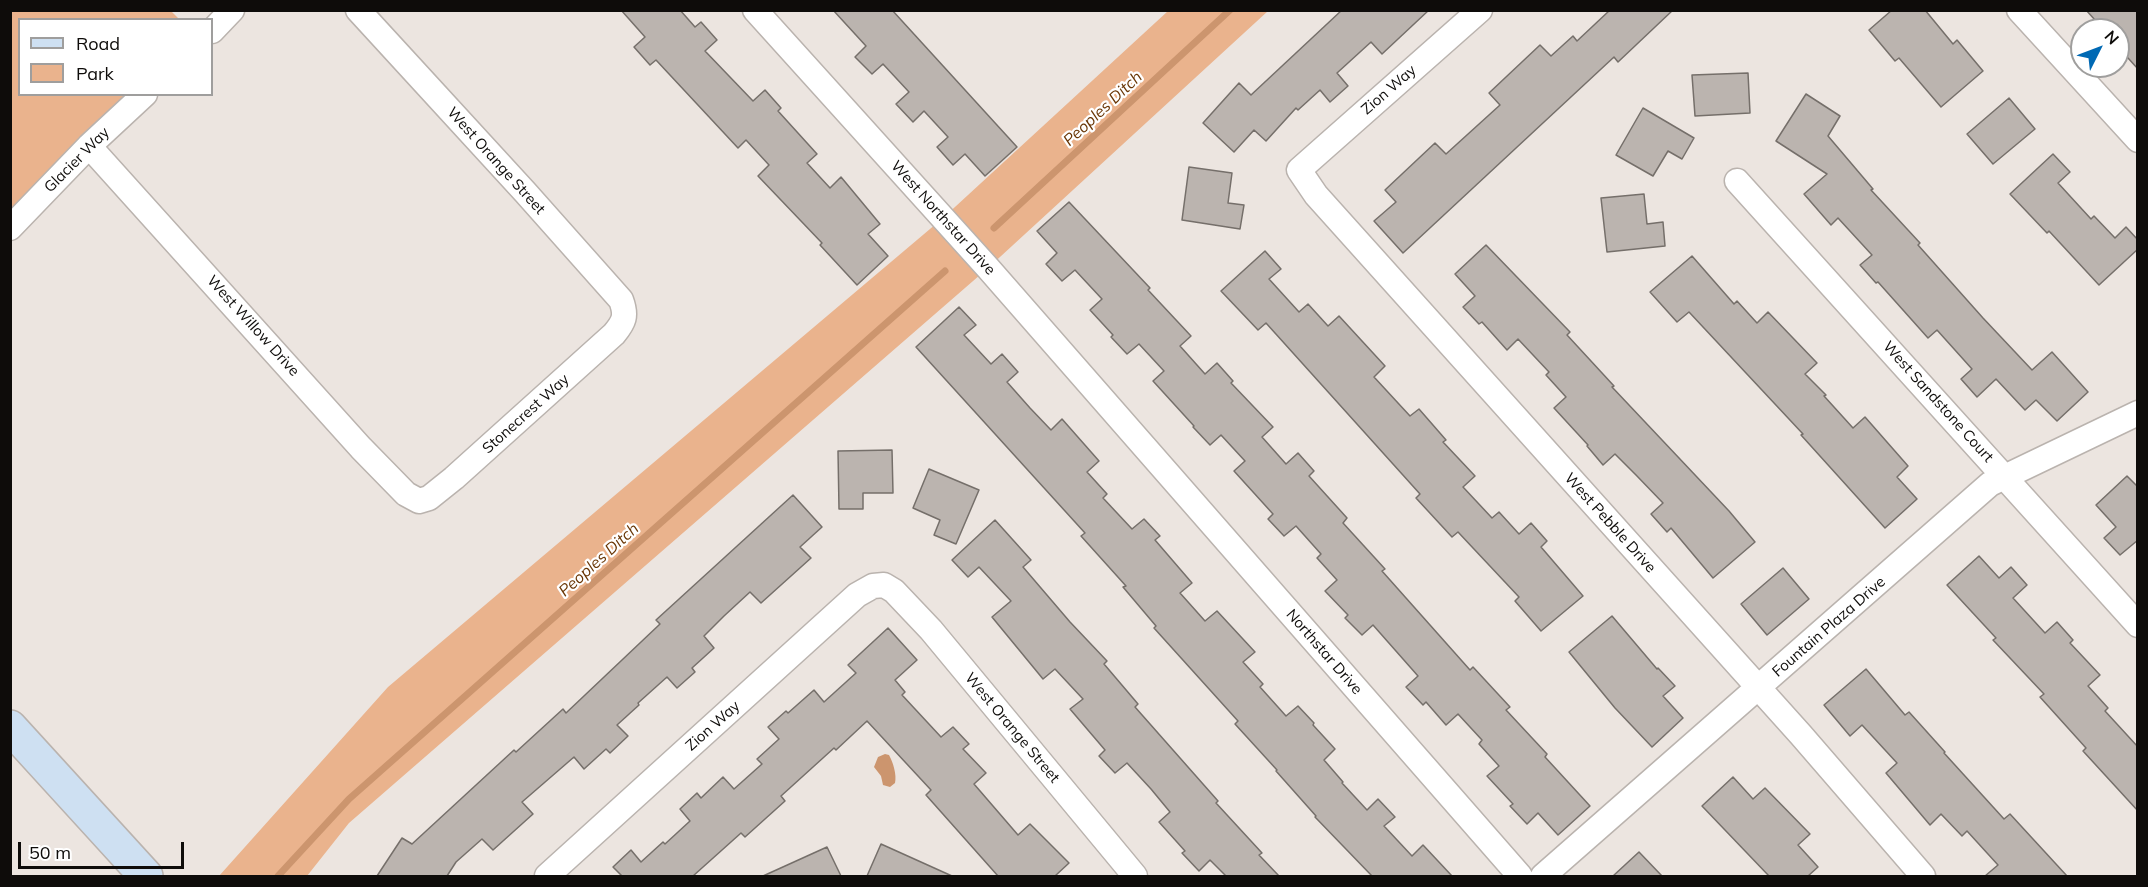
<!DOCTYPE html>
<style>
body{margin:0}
#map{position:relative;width:2148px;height:887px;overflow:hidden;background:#ece5e0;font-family:Mulish,sans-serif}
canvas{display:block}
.frame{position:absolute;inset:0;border:12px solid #0e0c0a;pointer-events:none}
.legend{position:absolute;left:18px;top:18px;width:195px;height:78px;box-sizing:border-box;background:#fff;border:2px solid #9f9e9d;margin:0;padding:8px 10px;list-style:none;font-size:18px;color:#0e0c0a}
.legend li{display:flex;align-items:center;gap:12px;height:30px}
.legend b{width:30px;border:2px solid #9f9e9d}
.north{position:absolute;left:2070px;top:18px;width:60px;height:60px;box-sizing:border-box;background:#fff;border:2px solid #9f9e9d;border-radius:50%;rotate:48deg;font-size:16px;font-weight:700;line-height:24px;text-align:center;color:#0e0c0a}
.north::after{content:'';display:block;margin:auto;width:21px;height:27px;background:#0069b4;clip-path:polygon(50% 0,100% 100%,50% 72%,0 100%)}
.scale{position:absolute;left:18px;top:842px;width:166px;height:27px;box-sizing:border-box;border:3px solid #0e0c0a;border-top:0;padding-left:8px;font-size:18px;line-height:21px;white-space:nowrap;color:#0e0c0a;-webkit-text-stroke:4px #fff;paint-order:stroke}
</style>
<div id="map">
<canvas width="2148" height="887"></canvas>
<div class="frame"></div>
<ul class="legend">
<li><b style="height:8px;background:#cee0f2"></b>Road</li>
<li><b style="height:16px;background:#eab38d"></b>Park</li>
</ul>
<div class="north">N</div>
<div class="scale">50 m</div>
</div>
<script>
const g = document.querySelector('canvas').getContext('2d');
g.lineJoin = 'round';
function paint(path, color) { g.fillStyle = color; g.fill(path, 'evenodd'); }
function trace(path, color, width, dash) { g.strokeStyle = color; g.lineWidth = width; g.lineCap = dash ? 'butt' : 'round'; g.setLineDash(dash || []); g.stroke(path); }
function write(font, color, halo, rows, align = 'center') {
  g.font = font + ' Mulish,sans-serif'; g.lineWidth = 4.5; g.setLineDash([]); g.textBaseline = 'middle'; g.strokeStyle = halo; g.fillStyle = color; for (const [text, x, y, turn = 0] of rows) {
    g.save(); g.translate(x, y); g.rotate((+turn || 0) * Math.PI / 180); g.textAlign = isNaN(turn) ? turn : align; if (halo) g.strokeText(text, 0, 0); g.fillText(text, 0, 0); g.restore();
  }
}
const green = new Path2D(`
 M11 11H171L179 19 20 20V94L145 95 11 228Z
 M1168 11H1268L988 268 349 823 307 876H219L388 687 943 218Z`);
const water = new Path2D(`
 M885 754 889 755C893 762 897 775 895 783L890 787 883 785 881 776 874 767 878 757Z`);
const stream = new Path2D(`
 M994 228 1230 10
 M278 876 349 799 945 271`);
const building = new Path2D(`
 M621 10H680L695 27 701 22 717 40 705 51 753 101 765 90 781 108 778 111 817 154 807 163 830 188 841 177 880 224 868 234 888 256 857 285 820 245 822 243 758 176 769 165 746 140 738 148 656 60 650 65 634 47 645 37Z
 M833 10H892L1017 147 985 176 965 154 953 165 937 147 948 137 924 111 913 122 896 104 909 92 883 64 872 74 855 57 866 46Z
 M1342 10H1429L1382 54 1371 42 1337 73 1348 86 1330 102 1320 90 1298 110 1296 108 1266 141 1254 130 1234 152 1203 123 1239 83 1251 95Z
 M1610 10H1673L1618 62 1614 57 1403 253 1374 221 1396 202 1385 190 1435 143 1446 154 1500 105 1489 93 1540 45 1551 56 1573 36 1577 41Z
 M1892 10H1925L1953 44 1957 40 1983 71 1941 107 1899 58 1895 61 1869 30Z
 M2086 10H2138V69L2118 47V30H2104Z
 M1748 73 1750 113 1695 116 1692 75Z
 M1806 94 1840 116 1828 136 1873 189 1871 190 1920 243 1918 245 1983 318 2032 370 2052 352 2088 392 2057 421 2036 400 2025 410 1996 379 1977 397 1961 379 1972 369 1937 330 1928 338 1878 282 1876 283 1860 265 1872 255 1838 218 1831 225 1804 194 1827 174 1776 141Z
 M2009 98 2035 129 1993 164 1967 134Z
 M1643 108 1694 138 1682 159 1668 151 1653 176 1616 155Z
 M2053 154 2070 172 2058 183 2091 219 2094 216 2115 238 2126 227 2138 240V249L2099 285 2049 231 2047 233 2010 194Z
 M1189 167 1232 173 1228 203 1244 205 1240 229 1182 220Z
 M1644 194 1647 224 1663 222 1665 246 1607 252 1601 198Z
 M1069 202 1150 288 1148 290 1191 336 1180 346 1205 374 1217 363 1233 381 1231 383 1273 427 1262 437 1286 464 1298 453 1314 471 1309 476 1347 518 1343 523 1385 569 1382 571 1470 670 1473 667 1510 707 1506 710 1547 754 1545 757 1590 806 1558 835 1538 813 1527 824 1510 806 1513 804 1487 776 1499 766 1479 744 1482 740 1458 714 1446 725 1426 702 1423 705 1406 687 1418 676 1373 625 1362 635 1345 618 1348 615 1325 591 1337 580 1317 558 1321 554 1296 526 1284 536 1268 519 1273 514 1234 471 1245 461 1221 435 1210 445 1193 427 1194 426 1153 381 1164 371 1139 344 1127 354 1111 337 1113 335 1090 310 1102 299 1075 270 1062 281 1046 264 1057 253 1037 231Z
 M1486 245 1570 332 1567 335 1614 386 1612 387 1729 511 1755 542 1713 578 1671 528 1667 532 1651 514 1663 503 1636 475 1615 454 1603 465 1587 446 1588 445 1554 408 1566 397 1546 375 1549 372 1518 339 1507 350 1482 322 1479 324 1463 307 1475 296 1455 274Z
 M1265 251 1281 269 1269 279 1299 312 1308 304 1328 326 1339 316 1385 366 1374 377 1410 416 1419 409 1446 440 1443 442 1475 476 1463 487 1492 518 1499 512 1519 534 1531 523 1547 541 1541 547 1583 596 1541 631 1515 601 1519 597 1458 532 1452 537 1416 498 1420 494 1266 323 1258 330 1221 291Z
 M1692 256 1734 304 1737 301 1757 323 1768 312 1817 363 1805 374 1826 395 1824 396 1853 428 1865 417 1908 466 1897 477 1917 499 1885 528 1801 435 1803 434 1689 312 1677 322 1650 292Z
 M959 307 976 325 964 335 991 364 1002 354 1018 372 1007 382 1030 408 1051 430 1062 419 1099 461 1087 472 1107 494 1103 498 1132 529 1144 519 1160 536 1155 540 1192 583 1180 593 1205 621 1217 611 1255 652 1243 662 1263 684 1260 687 1286 716 1298 706 1314 723 1313 725 1335 749 1324 760 1343 782 1342 783 1367 810 1378 799 1395 817 1384 826 1412 856 1423 845 1452 876H1372L1315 817 1316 816 1276 771 1277 770 1235 724 1238 721 1154 628 1156 626 1123 587 1126 586 1081 536 1085 533 916 347Z
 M892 450 893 493H863V509H839L838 451Z
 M929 469 979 490 956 544 934 535 940 520 913 508Z
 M2127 476 2138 487V540L2120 555 2104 538 2116 527 2096 505Z
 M793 495 822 527 800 547 811 558 761 603 750 592 724 616 704 636 714 648 692 668 695 672 677 688 667 677 638 703 639 705 617 725 628 736 610 753 606 749 584 769 574 757 522 802 533 814 493 850 482 839 456 862 447 876H377L402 838 412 844 514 750 516 752 563 709 566 713 660 624 656 620Z
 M995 520 1031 560 1023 567 1070 622 1107 661 1104 664 1138 704 1135 707 1218 801 1216 803 1262 853 1259 855 1279 876H1226L1210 860 1199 871 1182 853 1185 851 1159 822 1170 812 1151 789 1127 763 1115 773 1099 756 1105 750 1070 709 1083 699 1055 669 1043 679 992 617 1011 601 979 567 968 577 952 560Z
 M1979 556 1999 578 2011 567 2027 585 2013 598 2045 633 2057 622 2073 640 2070 643 2100 675 2088 686 2108 708 2105 711 2138 747V811L2083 751 2086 748 2040 697 2044 694 1993 640 1996 638 1947 585Z
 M1783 568 1809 599 1767 635 1741 604Z
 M1612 616 1657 669 1658 668 1675 686 1663 696 1683 718 1652 747 1615 708 1569 652Z
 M888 628 917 660 895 680 905 692 902 695 941 737 953 727 969 744 963 749 986 773 974 784 1018 835 1030 824 1069 863 1055 876H998L926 795 931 790 867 721 836 750 834 748 781 796 785 801 745 837 741 833 693 876H622L613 867 631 850 641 862 663 842 665 844 690 821 680 809 697 793 701 798 723 777 734 789 762 764 757 759 779 739 768 727 786 711 788 713 814 690 824 702 856 673 848 665Z
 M1866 669 1905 715 1909 712 1945 752 1944 753 2004 819 2010 814 2067 876H1985L1998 865 1967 831 1962 836 1941 814 1930 825 1886 773 1897 763 1862 725 1850 736 1824 705Z
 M1733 777 1753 799 1765 788 1810 834 1798 845 1818 867 1808 876H1769L1702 806Z
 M881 844 952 876H867Z
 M827 847 841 876H763Z
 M1639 852 1662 876H1613Z`);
const minor = new Path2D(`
 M755 10 988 268 1520 876
 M1480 10 1299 170 1316 195 1801 735 1923 876
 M2019 10 2138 140
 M212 31 232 10
 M89 146 361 448 406 494 419 501 429 498 454 478 614 334C624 322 627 316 621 300L525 192 358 10
 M1737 181 2138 625
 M10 228 89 146 145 94
 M547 876 857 595 873 586 884 585 894 591 931 630 1135 876
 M1543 876 1990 484 2138 413`);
const secondary = new Path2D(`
 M10 727 146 876`);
const streetNames = [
 ["Zion Way",1389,90,-41],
 ["Glacier Way",77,160,-45],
 ["West Orange Street",496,161,48],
 ["West Northstar Drive",943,218,48],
 ["West Willow Drive",253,326,48],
 ["West Sandstone Court",1938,402,48],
 ["Stonecrest Way",526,414,-42],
 ["West Pebble Drive",1610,523,48],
 ["Fountain Plaza Drive",1829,627,-41],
 ["Northstar Drive",1324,652,49],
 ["Zion Way",713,726,-42],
 ["West Orange Street",1012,728,50]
];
const waterNames = [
 ["Peoples Ditch",1103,109,-43],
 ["Peoples Ditch",599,560,-42]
];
paint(green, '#eab38d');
paint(water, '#cc956e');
trace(stream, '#cc956e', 7);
paint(building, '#bbb4af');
trace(building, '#756f6a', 1.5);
trace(minor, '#bab3ae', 27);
trace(secondary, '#bab3ae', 36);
trace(minor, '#fff', 24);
trace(secondary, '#cee0f2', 33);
write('15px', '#0e0c0a', '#fff', streetNames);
write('italic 16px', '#693605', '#fff', waterNames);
</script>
